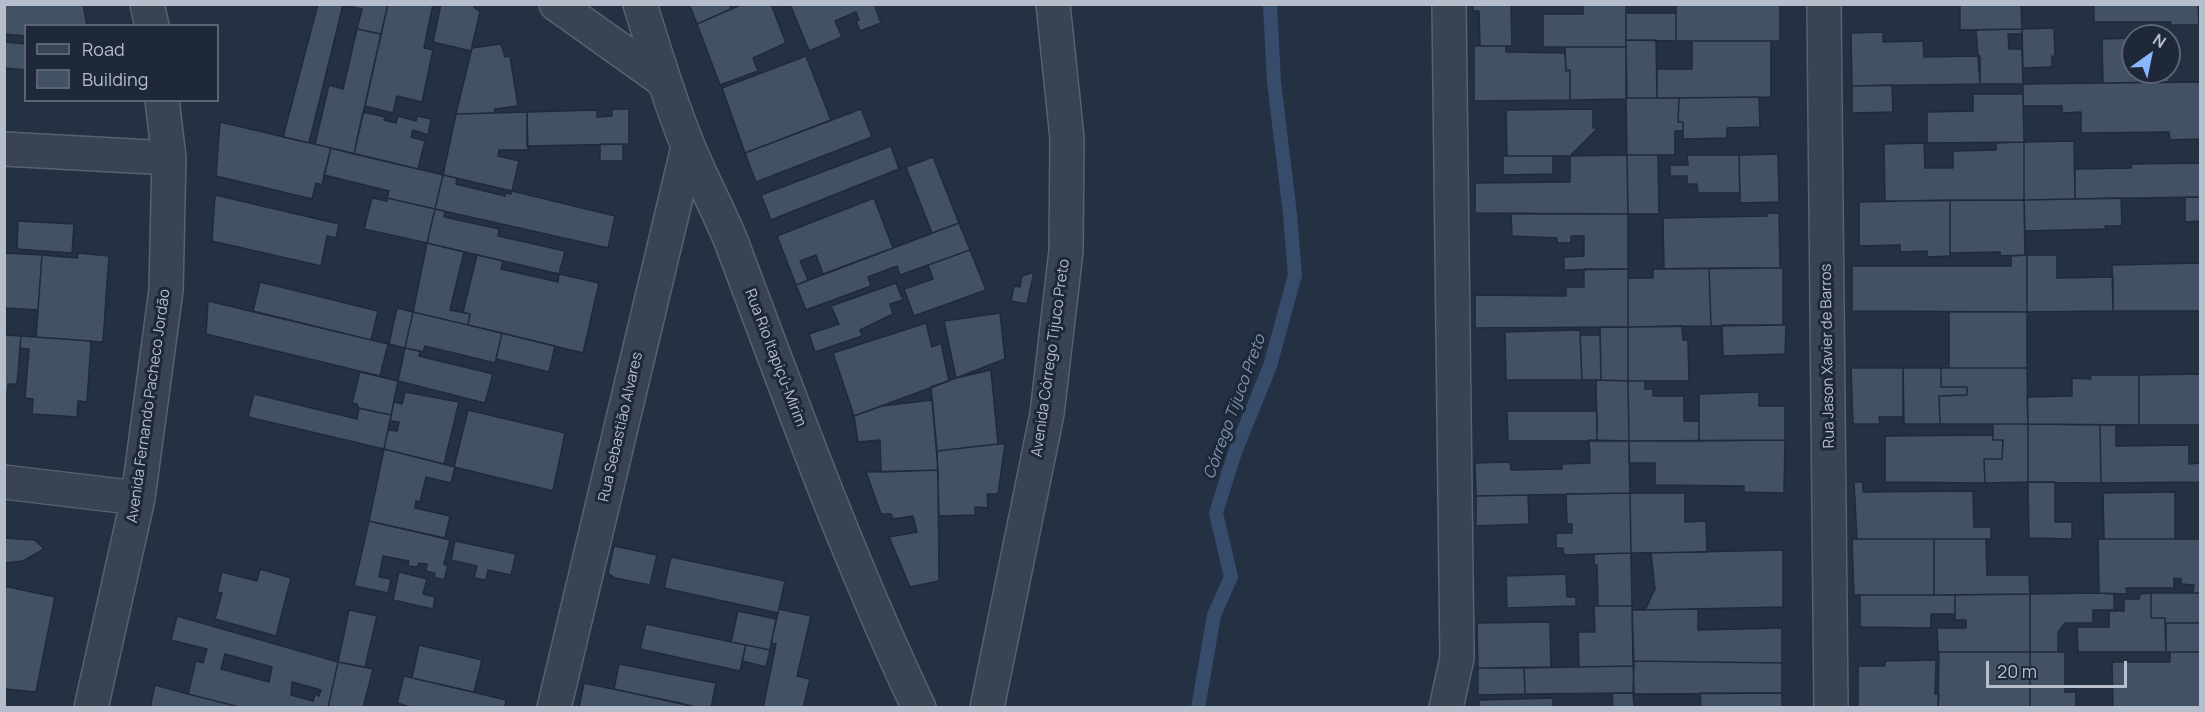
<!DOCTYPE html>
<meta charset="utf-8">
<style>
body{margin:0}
#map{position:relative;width:2205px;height:712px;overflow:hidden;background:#243143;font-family:Manrope,sans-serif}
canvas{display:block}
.frame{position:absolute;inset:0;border:6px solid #b6becc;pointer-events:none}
.legend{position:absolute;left:24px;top:24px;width:195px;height:78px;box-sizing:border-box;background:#1e2838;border:2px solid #5b6473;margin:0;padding:8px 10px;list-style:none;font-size:18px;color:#b6becc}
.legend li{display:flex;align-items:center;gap:12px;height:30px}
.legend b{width:30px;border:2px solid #5b6473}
.north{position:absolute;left:2121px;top:24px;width:60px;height:60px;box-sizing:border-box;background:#1e2838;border:2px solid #5b6473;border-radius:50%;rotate:33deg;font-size:16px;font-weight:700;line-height:24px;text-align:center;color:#b6becc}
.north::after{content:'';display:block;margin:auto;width:21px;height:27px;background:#89b6fe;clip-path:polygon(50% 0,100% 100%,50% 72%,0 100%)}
.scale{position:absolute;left:1986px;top:661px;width:141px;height:27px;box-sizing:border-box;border:3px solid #b6becc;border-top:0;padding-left:8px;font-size:18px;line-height:21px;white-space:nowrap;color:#b6becc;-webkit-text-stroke:4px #1e2838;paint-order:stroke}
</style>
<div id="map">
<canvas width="2205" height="712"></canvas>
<div class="frame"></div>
<ul class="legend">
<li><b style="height:8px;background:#394352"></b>Road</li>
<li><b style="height:16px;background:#435165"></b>Building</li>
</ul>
<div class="north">N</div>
<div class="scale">20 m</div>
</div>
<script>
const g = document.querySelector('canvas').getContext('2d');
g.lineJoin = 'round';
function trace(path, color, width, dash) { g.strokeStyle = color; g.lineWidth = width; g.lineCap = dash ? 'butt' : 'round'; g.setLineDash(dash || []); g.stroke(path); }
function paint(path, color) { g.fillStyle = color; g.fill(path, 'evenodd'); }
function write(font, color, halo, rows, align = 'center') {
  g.font = font + ' Manrope,sans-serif'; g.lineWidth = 6; g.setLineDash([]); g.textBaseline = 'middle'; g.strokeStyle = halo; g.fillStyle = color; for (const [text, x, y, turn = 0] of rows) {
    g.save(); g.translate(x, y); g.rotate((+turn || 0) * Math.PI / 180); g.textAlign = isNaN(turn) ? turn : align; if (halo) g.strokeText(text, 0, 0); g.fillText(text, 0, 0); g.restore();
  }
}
const stream = new Path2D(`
 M1198 708 1214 615 1231 577 1216 513 1235 452 1270 366 1295 275 1290 214 1274 82 1270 4`);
const building = new Path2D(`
 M4 4H83L87 26H26V36L4 34Z
 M318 4H388L381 34 357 29 362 9 343 5 309 143 283 137Z
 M388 4H433L424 48 433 50 422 102 397 96 393 113 365 106Z
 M441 4H471L480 12 471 51 433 42Z
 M689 4H729L731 9 697 24Z
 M743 4H771L786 43 753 58 758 71 720 85 697 24Z
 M790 4H874L881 23 860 31 856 21 859 20 856 12 835 21 842 37 809 51Z
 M1473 4H1511L1512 46H1480L1479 11H1473Z
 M1583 4H1626V47H1543V14H1583Z
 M1676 4H1780V41H1676Z
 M1960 4H2021L2022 29 1960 30Z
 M2094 4H2198L2199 25H2170L2171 22H2094Z
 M1626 13H1676V41L1626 40Z
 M2054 28 2055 57 2052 56V67L2023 68 2022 29Z
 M357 29 381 34 354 154 315 144 329 85 343 89Z
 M2022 29V34H2008L2009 49H2022L2023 84H1980L1976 30Z
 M1883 32V42L1923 41 1924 57 1980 56V84L1852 86 1851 33Z
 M2133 38V72H2169V82L2103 83 2102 39Z
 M1626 40H1656L1657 98H1626Z
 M1692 41H1771V97L1657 98V69H1692Z
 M4 42 26 44V70L4 68Z
 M501 44 505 57 510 56 518 106 495 109 494 113 456 114 472 48Z
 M1474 46H1506V52L1565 53 1566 71 1570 70V100L1474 101Z
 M1565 47H1626L1627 99 1570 100V70L1566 71Z
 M806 56 831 120 745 153 722 88Z
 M2200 82V139L2170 140 2169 132 2081 133V112L2062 113V106H2023V84Z
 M1892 85 1893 112 1852 113V86Z
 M1973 94H2023L2024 142 1927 143V112L1973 111Z
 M1759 97 1760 127 1727 128V138L1683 139V122H1678L1679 98Z
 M1626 98H1679L1678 122H1683V131H1675V155H1627Z
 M612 109H629V144L527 146V112L597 110V117L612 116Z
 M861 109 872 137 756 182 745 153Z
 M1593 109V128H1598L1570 156H1507L1506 110Z
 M363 112 385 117 384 120 396 123 398 116 416 121 417 116 431 119 428 135 413 130 411 137 425 141 418 169 354 154Z
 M527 112 528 150H499L498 156 519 161 512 191 443 175 456 114Z
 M220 122 331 148 322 185 316 183 312 199 216 176Z
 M2074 141 2075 199 2024 200V142Z
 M2024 142V200L1885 201 1884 144 1924 143 1925 168H1953V151L1996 150V143Z
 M600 144H623V161H600Z
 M891 146 899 169 771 220 761 195Z
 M331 148 443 175 435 209 387 198 389 191 324 175Z
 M1778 154 1779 202 1740 203 1739 155Z
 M1627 155H1658L1659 214H1628Z
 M1627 155 1628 214 1475 213V183L1570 182V156Z
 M1687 155H1739L1740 193H1698L1697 184H1687V176H1670V165H1688Z
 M1503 156H1553V174L1503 175Z
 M933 157 959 223 932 233 906 167Z
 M2200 163V197L2075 199V169L2131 168 2132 164Z
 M443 175 457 178 456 184 505 196 506 193 511 194 512 191 615 216 608 248 435 209Z
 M215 195 339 224 336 238 327 236 321 266 212 241Z
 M2185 197H2200V221L2185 222Z
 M372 198 387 201V198L435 209 427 243 364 229Z
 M874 198 893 248 823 274 816 255 800 261 808 280 796 285 777 236Z
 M2121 198 2122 226H2105L2106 229 2025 231 2024 200Z
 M1950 200V256L1927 257V251L1900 252V245L1859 246V202Z
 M1950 200H2024L2025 255 2000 256V252L1950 253Z
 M435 209 445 211 444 217 499 229 498 236 565 251 559 274 427 243Z
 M1767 213H1779L1780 268 1664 269 1663 218 1767 216Z
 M1511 214H1628V269L1564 270V257L1584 256V236H1571V243H1557V238L1512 236Z
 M18 221 74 224 72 253 17 249Z
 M959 223 970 250 900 275 897 266 868 277 871 286 806 310 796 285Z
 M427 243 464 252 450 310 470 314 468 325 413 312Z
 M970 250 986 290 914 316 904 289 933 279 928 265Z
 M4 253 42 255 38 310 4 308Z
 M78 253 109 256 103 342 36 337 42 255 77 258Z
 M477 255 503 261 501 269 558 282 559 274 599 283 583 353 468 325 470 314 463 312Z
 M2027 255V312L1852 311V266H2011V256Z
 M2027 255H2057V278L2113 277V311L2027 312Z
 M2200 263V311H2113L2112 265Z
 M1709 268 1711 326 1628 327V278H1653V269Z
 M1709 268H1783V325L1711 326Z
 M1584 269H1628V327L1475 328V295L1566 296V287H1584Z
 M1034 272 1027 304 1011 301 1014 286 1020 287 1022 276Z
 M260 282 378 311 371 340 253 311Z
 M896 283 903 300 890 304 893 314 860 330 862 336 815 352 809 334 839 324 831 306Z
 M208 301 388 344 380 376 206 334Z
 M397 308 413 312 405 348 389 344Z
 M413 312 502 333 495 363 425 346 423 352 405 348Z
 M1949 312H2027V368H1949Z
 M1000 313 1005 359 956 378 944 321Z
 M926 323 932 347 941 343 949 381 854 416 833 353Z
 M1722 325H1786L1785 354 1723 356Z
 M1682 326 1683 340H1688L1689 381H1628V327Z
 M1600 327H1628V381L1601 380Z
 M1580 330 1582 380H1506L1505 332Z
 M502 333 555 346 549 372 496 359Z
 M4 335 21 336 17 384H8L7 396H4Z
 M1580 335H1600L1601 380H1582Z
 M21 336 91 341 87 402 78 401 77 417 32 414 33 399 25 398 29 349 20 348Z
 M405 348 420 351 419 356 493 374 485 403 398 381Z
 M1851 368H1903V417H1879L1880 424H1853Z
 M1903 368H1941V387H1967V395L1939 396 1940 424H1904Z
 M1941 368H2027L2028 424H1940L1939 396 1967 395V387H1941Z
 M991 370 998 444 937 451 931 387 956 378Z
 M360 372 398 381 391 415 358 408 357 404 352 403Z
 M2200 374V425H2139V375Z
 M2090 375H2139V425L2028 424 2027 397 2072 396V378L2091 379Z
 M1596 380 1628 381 1629 441H1597Z
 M1628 381H1645V389H1653V396H1684V421H1699V441H1629Z
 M405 392 459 402 444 464 384 449 388 430 397 431 399 422 390 421 394 402 402 404Z
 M1759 392V406H1785V440L1699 441V394Z
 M254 394 357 419 359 408 391 415 384 449 248 417Z
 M932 400 938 470 881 472 880 440 858 442 854 416 882 406Z
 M468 410 565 433 553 491 454 467Z
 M1507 411H1597V441H1508Z
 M1993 424H2028V482L1985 483 1984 459H2002L2003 440H1993Z
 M2028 424 2100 425 2101 483 2028 482Z
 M2100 425H2116V446L2189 445V464L2200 463V482L2101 483Z
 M1993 435V440H2003L2002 459H1984L1985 483 1885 482V436Z
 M1589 440 1629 441 1630 493 1476 496 1475 463 1510 462 1511 470 1562 469V464L1590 463Z
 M1785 440 1784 493 1744 492V486L1655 485V463H1629V441Z
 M998 444H1005L998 494H987L988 508 975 507V515L939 516 937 451Z
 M384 449 455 467 451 483 426 477 420 502 416 501 415 508 450 516 445 538 369 521Z
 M938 470 939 581 910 587 889 537 917 532 913 516 893 519 891 514H881L866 472Z
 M1854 482H1863V492L1973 491 1974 527H1991V539H1857Z
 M2028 482H2055V522H2072V539L2029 538Z
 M2175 492V539H2104L2103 493Z
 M1630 493H1685V522L1706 521 1707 552 1631 553Z
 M1630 493 1631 553 1564 555 1563 548H1556V533H1572V524H1567L1566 494Z
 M1528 495 1529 524 1476 526V496Z
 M369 521 450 540 444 564 448 566 444 580 434 577 435 573 426 571 427 564 419 563 417 567 408 566 409 561 383 556 379 577 391 579 388 593 354 586Z
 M4 538 35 540 44 549 23 561 6 563 4 573Z
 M1852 539H1934V595H1854Z
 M1934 539H1986L1987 575H2029L2030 594 1934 595Z
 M2098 539H2200V593H2193L2194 585 2181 584V579L2174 578V588H2126L2127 594 2099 593Z
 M455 541 516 554 511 575 488 570 486 580 474 578 477 566 451 560Z
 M614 546 657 555 650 585 615 578 608 573Z
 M1783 550V607L1645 610 1655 589 1651 553Z
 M1631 553 1632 606H1598L1597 565H1594V554Z
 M671 557 785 581 778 613 664 588Z
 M260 569 291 578 276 636 215 619 222 593 217 592 222 572 257 581Z
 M399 572 427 579 423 594 435 597 433 609 393 600Z
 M1566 574 1567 597H1576V606L1507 608 1506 576Z
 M4 586 55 597 36 692 4 689Z
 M2099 593 2114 594V610H2093V623H2065L2058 632V652H2030V594Z
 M2151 593H2200V623H2165V618H2151Z
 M2151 593V618H2165L2166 652H2078L2077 627H2109V611H2124V599H2139L2140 594Z
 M2030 594V652H1938L1937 628H1966V620H1955V595Z
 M1860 595H1955V614H1931V628L1860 627Z
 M1594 606H1632L1634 666 1579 667 1578 632H1595Z
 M779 609 811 616 797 676 810 679 803 708H763L776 644 771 643Z
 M1698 609V630L1782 628V663L1633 661 1632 610Z
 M349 610 377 616 365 667 338 662Z
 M738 611 776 619 770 650 731 642Z
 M177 616 338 662 328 708H243L188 694 196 661 203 663 207 649 171 640ZM225 654 272 667 269 682 221 669ZM292 682 321 690 319 696 315 694 313 701 291 695Z
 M1550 622 1551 667 1478 668 1477 623Z
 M2166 623H2200V652H2166Z
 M646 624 746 645 740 671 640 649Z
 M419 645 482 660 474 692 412 678Z
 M746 645 770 650 766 667 742 661Z
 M1939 652H2030V708H1938Z
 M2030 652H2065V692H2076V708H2030Z
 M2170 652H2200V708H2113L2112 662H2170Z
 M1936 660 1935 694H1939L1938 708H1858V666H1885V661Z
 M1633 661 1782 663V693L1634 694Z
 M338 662 373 669 363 708H328Z
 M619 664 716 683 711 708H699L614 689Z
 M1634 666 1633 693 1525 694 1524 668Z
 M1478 668H1524L1525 694 1478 695Z
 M404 676 506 700 505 708H414L397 703Z
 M584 683 680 703 699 708H579Z
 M155 685 188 694 243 708H150Z
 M1612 693H1633L1634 708H1613Z
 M1700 693H1782V708H1701Z
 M1553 698V708H1479V700Z`);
const minor = new Path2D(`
 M147 4 152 26
 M556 4 664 81
 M640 4C655 52 669 100 688 146 701 178 718 209 731 241 790 398 847 556 919 708
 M1824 4 1831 708
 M4 149 169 158
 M4 482 138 498
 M91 708 138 498 166 290 169 158 162 100
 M554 708 688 147
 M987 708 1047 414 1066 251 1067 138 1053 4
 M1446 708 1457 658 1449 4`);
const streetNames = [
 ["Rua Jason Xavier de Barros",1828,356,-91],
 ["Rua Rio Itapiçú-Mirim",775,358,69],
 ["Avenida Córrego Tijuco Preto",1051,358,-82],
 ["Avenida Fernando Pacheco Jordão",149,406,-82],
 ["Rua Sebastião Alvares",621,427,-77]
];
const waterNames = [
 ["Córrego Tijuco Preto",1235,407,-70]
];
trace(stream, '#374c6b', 14);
paint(building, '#435165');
trace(building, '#202a3a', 1.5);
trace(minor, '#57616f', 36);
trace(minor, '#394352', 33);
write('15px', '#b6becc', '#1e2838', streetNames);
write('italic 16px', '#7c94b5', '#1e2838', waterNames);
</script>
